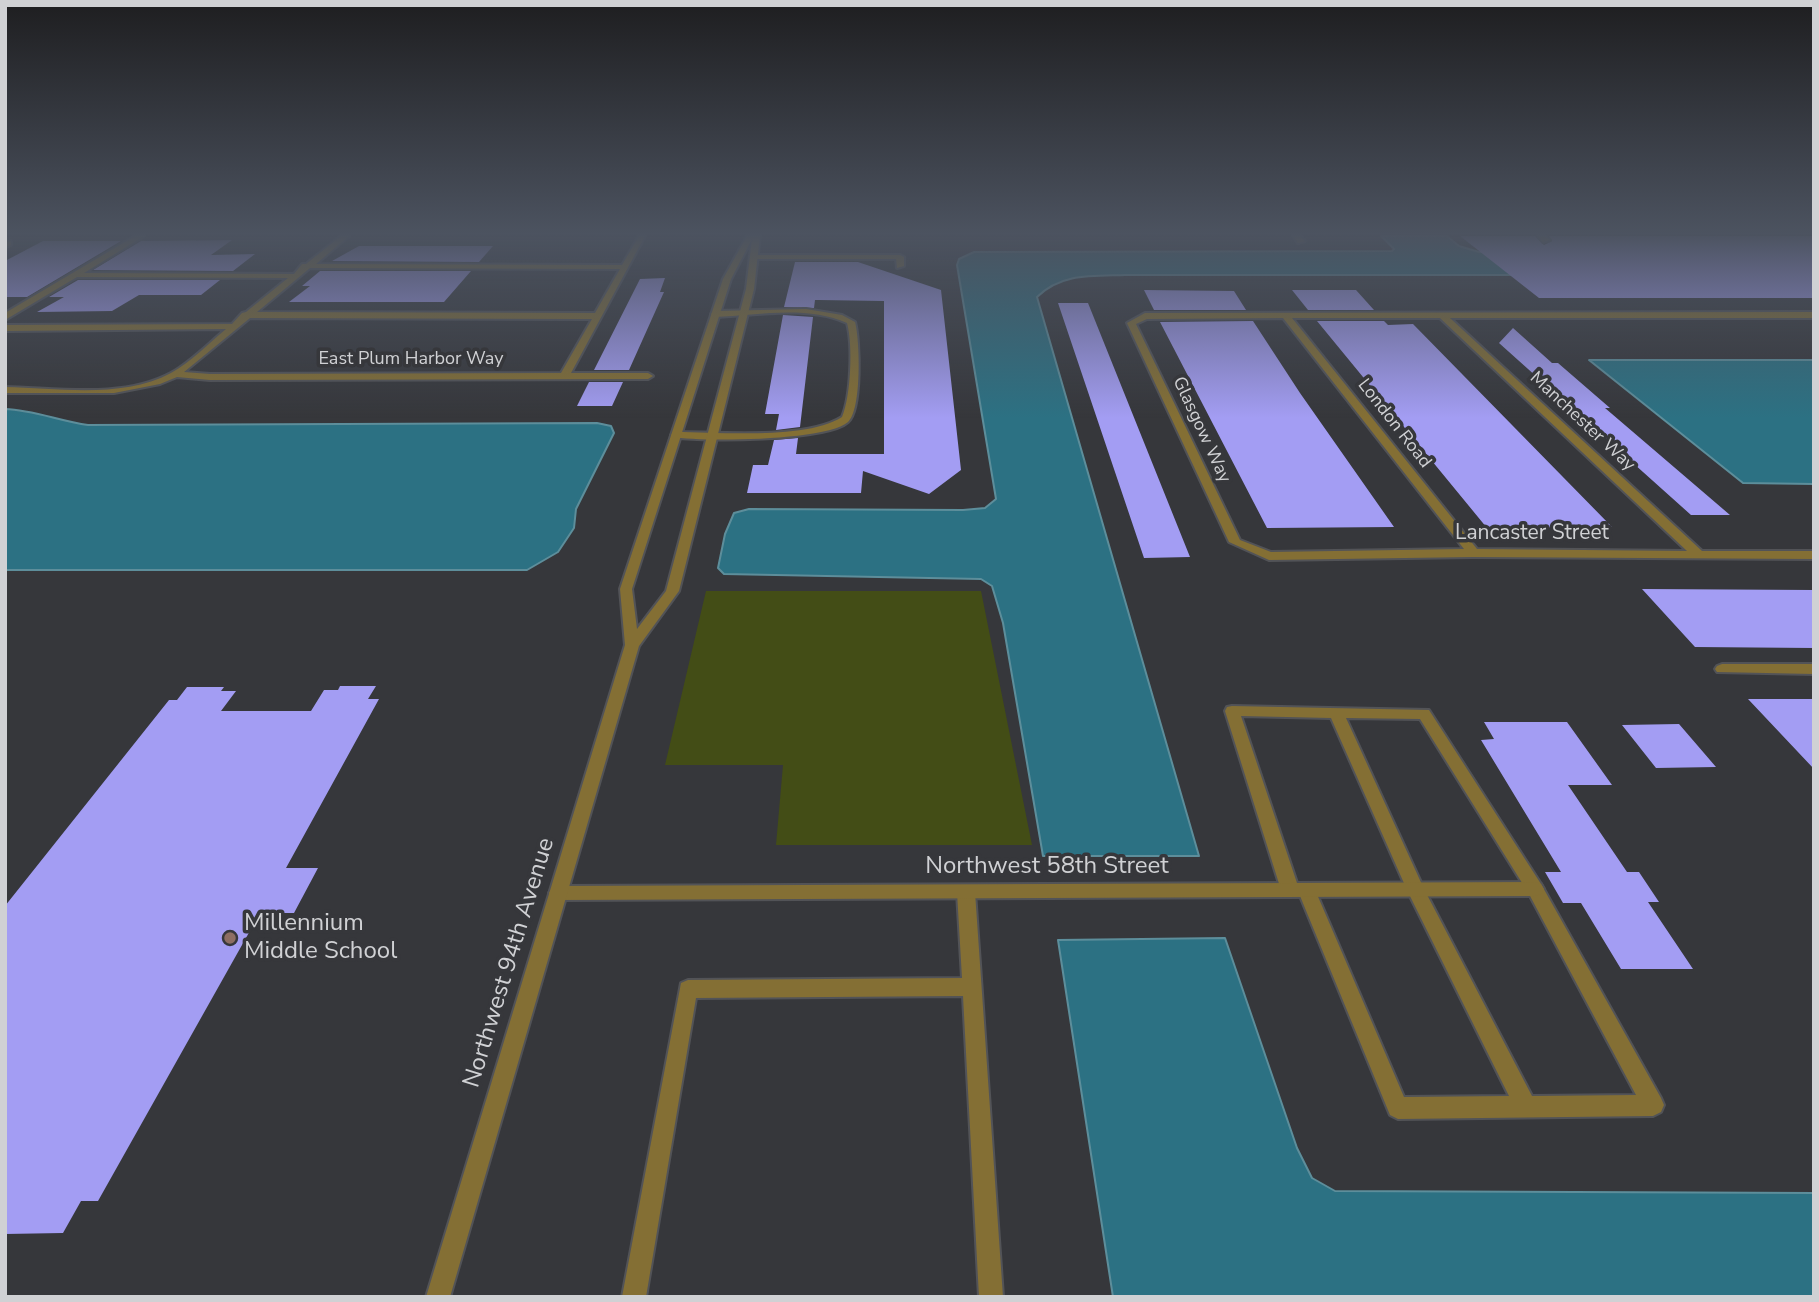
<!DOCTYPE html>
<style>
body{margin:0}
#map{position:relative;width:1819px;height:1302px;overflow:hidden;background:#36373b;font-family:"Nunito Sans",sans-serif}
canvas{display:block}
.frame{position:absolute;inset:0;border:7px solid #d0d1d4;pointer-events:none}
</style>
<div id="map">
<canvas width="1819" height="1302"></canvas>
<div class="frame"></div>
</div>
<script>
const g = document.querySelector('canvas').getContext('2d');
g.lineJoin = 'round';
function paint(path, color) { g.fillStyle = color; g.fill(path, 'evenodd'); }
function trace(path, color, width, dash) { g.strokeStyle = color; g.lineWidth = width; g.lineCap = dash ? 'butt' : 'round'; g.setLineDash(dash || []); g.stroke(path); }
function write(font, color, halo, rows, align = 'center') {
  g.font = font + ' "Nunito Sans",sans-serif'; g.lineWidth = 7; g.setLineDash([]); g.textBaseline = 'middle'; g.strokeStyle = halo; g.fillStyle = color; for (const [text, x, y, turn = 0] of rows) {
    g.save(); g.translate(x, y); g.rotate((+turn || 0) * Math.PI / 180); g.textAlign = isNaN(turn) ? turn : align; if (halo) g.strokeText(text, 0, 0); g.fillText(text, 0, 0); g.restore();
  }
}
const green = new Path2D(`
 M706 591H981L1032 845H776L783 765H665Z`);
const water = new Path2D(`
 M1381 236H1447L1459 246 1479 252 1814 251V275H1125C1092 276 1061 273 1037 297L1199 856H1043L1003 623 992 586 981 579 724 574 718 568 725 534 734 513 749 509 963 510 985 508 996 499 957 265 959 259 974 252 1392 251 1394 249Z
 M1589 360H1814V484L1743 483Z
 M5 409C34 410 59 421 88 425L597 423 611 426 614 433 576 509 574 528 558 552 527 570H5Z
 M1225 938 1297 1148 1312 1178 1335 1191 1814 1193V1297H1113L1058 940Z`);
const building = new Path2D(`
 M1460 236H1535L1544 245 1552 241 1549 236H1814V298H1539Z
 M232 240 211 255 255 254 233 271 93 270 141 241Z
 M43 241H121L27 297H5V261Z
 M359 246H493L479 262 332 261Z
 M795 262H858L941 290 961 470 929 494 863 471 861 493H747L753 465H768L774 440 798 438 796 454H884V301L819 300H815L814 308 784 307Z
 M320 271H471L444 302H289L310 286H302Z
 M665 278 660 292H664L629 370H594L640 279Z
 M78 280H220L201 295H139L112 311 37 312 64 297H49Z
 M1144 290 1234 291 1246 310H1154Z
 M1292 290H1356L1374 310H1308Z
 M1058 303H1088L1190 557 1144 558Z
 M783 315 813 317 800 427 776 430 779 414H765Z
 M1253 321 1300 393 1394 527 1267 528 1160 322Z
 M1317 321H1384L1388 325 1413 324 1612 527 1487 528Z
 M1513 328 1552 363H1558L1610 408H1605L1730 515H1691L1499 343Z
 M589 382H623L612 406H577Z
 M1642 589 1814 590V648L1695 647Z
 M340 686H376L368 699H379L286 868H318L294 913H260L98 1201H81L63 1233 5 1234V906L169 700H177L187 687H224L221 691H236L221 711H311L324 690H338Z
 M1748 699H1814V769Z
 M1484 722H1567L1612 785H1568L1627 872H1639L1659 902H1648L1693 969H1621L1581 903H1563L1545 872H1561L1481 740 1494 739Z
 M1679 724 1716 767 1656 768 1622 725Z`);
const service = new Path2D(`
 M1232 706 1429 710 1541 884 1661 1098 1664 1105 1661 1112 1653 1116 1398 1119 1390 1115 1298 891 1296 895 1290 897 1284 895 1281 890 1225 711 1227 707ZM1241 716 1331 718 1407 890 1509 1096 1404 1097 1313 885 1307 883 1301 885 1299 889ZM1346 718 1420 719 1529 894 1636 1095 1532 1096 1424 889Z
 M966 885 972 887 975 892 1003 1297H979L963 996 696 998 646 1297H622L681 983 688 980 962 978 957 892 960 887Z`);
const minor = new Path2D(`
 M135 236H144L84 273 294 274 302 264H306L341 236H349L316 264 622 265 639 236H645L571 373H648L653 376 648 379 210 380 177 377 160 384 114 393H5V387C58 388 123 399 171 373 191 362 209 343 226 329L5 331V325L232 324 242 313 246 312 288 278 77 277 5 320V313ZM310 268 620 269 595 313 257 312ZM250 318 592 319 561 373 210 374 184 372Z
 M1293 236H1300L1305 241 1298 243Z
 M1538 236H1545L1550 240 1543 242Z
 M11 241V245L5 247V242Z
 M754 255H900L904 257V266L897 268 896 259H751V255Z
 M806 309 842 315 855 322C860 340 862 410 848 422 827 441 702 442 672 437L671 435 676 432C719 432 806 440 842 417 851 396 853 345 847 323 808 305 757 315 715 317L711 314 715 311Z
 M1814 312V318H1450L1702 551H1814V559L1473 557 1269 560 1229 542 1127 323 1145 313ZM1283 318 1464 549 1271 552 1240 540 1136 324 1147 319ZM1292 318H1440L1687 551 1477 549Z
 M1722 664H1814V674L1717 672 1715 669 1717 666Z
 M1535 882 1541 884 1544 889 1541 894 1535 896 558 900 552 898 549 893 552 888 558 886Z`);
const tertiary = new Path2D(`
 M747 236H760L754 289 679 591 639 646 450 1297H426L625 645 620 589 723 279ZM752 239 746 289 666 591 637 629 632 589 731 279Z`);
const markers = [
 [230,938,7,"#8d6e63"]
];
const farStreetnames = [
 ["East Plum Harbor Way",411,360],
 ["Manchester Way",1582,422,43],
 ["London Road",1394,424,52],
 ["Glasgow Way",1201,430,65]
];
const streetNames = [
 ["Lancaster Street",1532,534]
];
const nearStreetnames = [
 ["Northwest 58th Street",1047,867],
 ["Northwest 94th Avenue",510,963,-73]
];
const nearPoinames = [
 ["Millennium",244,924],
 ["Middle School",244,952]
];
paint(green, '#434d16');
paint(water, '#2c7183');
trace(water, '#5d8e9b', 2);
paint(building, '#a39df3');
trace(service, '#525357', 4);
trace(minor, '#525357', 4);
trace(tertiary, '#525357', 4);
paint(service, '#846f34');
paint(minor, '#846f34');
paint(tertiary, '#846f34');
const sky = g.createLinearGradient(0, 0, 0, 418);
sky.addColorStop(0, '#1e1e20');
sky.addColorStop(0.56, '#4c5360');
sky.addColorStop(1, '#4c536000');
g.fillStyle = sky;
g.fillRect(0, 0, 1819, 418);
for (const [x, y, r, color] of markers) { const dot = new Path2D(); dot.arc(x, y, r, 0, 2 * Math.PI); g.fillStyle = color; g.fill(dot); trace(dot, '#36373b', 2.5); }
write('18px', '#d0d1d4', '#36373b', farStreetnames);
write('21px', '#d0d1d4', '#36373b', streetNames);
write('24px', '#d0d1d4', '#36373b', nearStreetnames);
write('24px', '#d0d1d4', '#36373b', nearPoinames, 'left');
</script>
